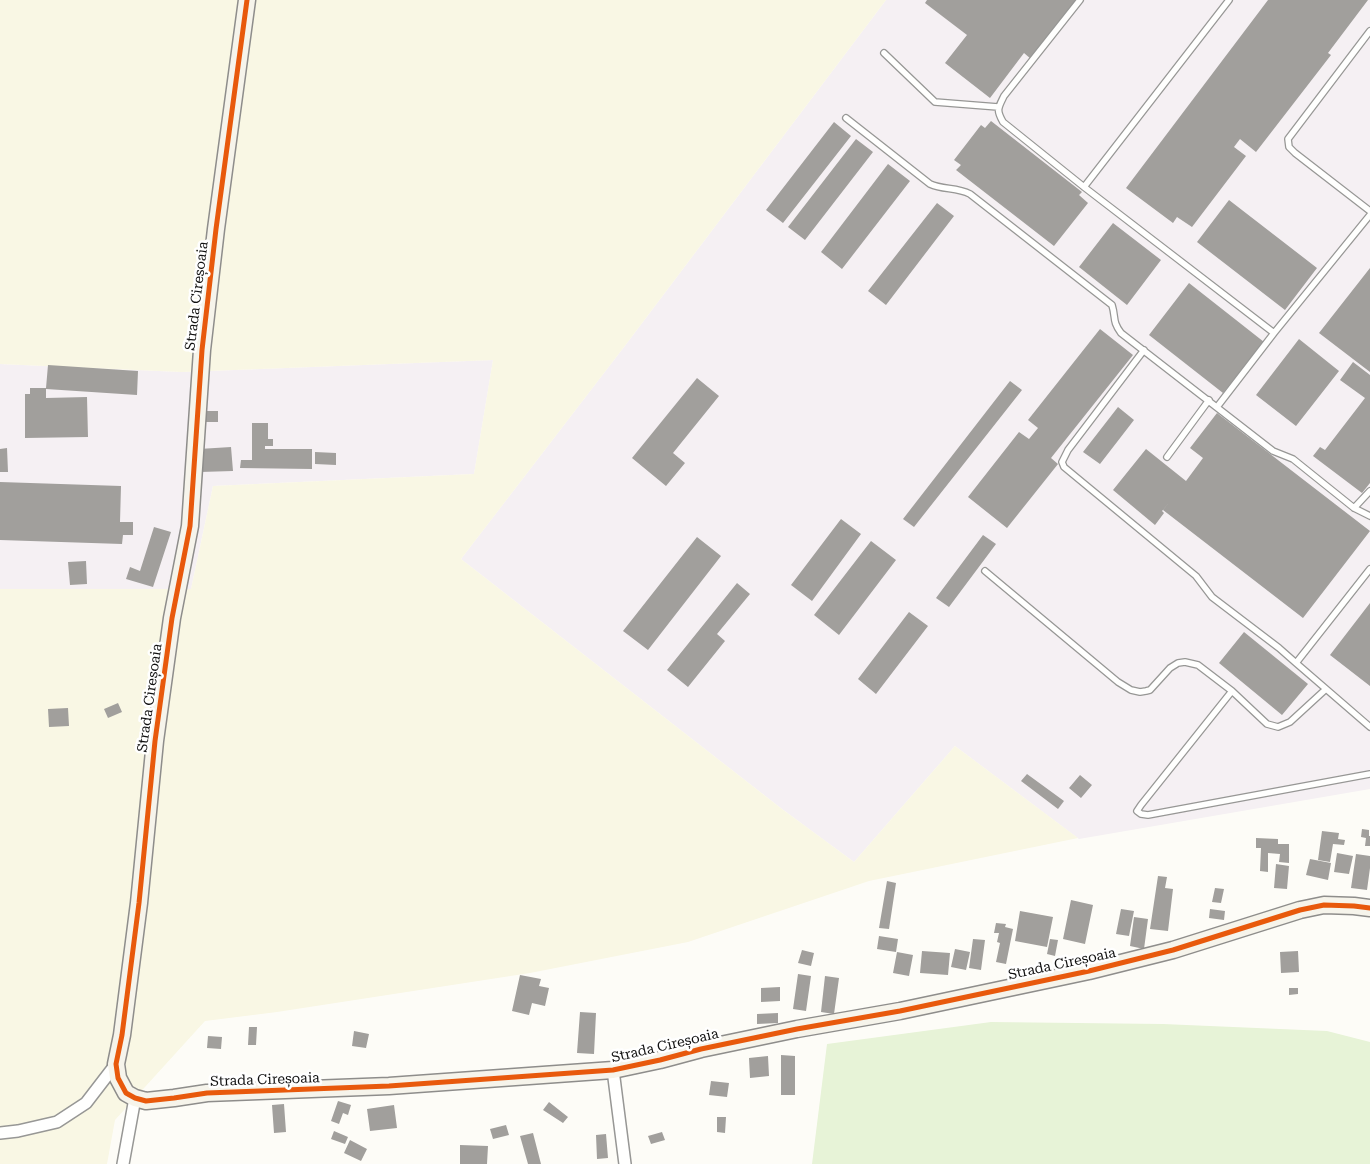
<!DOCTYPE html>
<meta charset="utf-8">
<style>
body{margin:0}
canvas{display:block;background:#fdfcf7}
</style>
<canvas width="1370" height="1164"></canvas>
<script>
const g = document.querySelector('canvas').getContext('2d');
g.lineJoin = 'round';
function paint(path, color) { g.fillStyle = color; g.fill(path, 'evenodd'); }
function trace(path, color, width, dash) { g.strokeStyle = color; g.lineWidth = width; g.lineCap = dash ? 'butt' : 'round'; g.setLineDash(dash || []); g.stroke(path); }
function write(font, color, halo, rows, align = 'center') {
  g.font = font + ' "Roboto Serif",serif'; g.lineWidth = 5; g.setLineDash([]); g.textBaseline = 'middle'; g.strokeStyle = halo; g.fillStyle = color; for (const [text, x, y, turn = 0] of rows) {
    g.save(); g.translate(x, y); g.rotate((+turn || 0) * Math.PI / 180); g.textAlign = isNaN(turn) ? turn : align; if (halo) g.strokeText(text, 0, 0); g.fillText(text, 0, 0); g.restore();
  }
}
const industrial = new Path2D(`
 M886 0H1370V789L1079 839 955 746 854 862 782 809 461 559 624 347Z
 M493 360 474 474 213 486 191 589H0V364L182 372Z`);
const farmland = new Path2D(`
 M0 0H886L624 347 461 559 782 809 854 862 955 746 1078 838 869 881 688 942 530 973 277 1012 205 1021 115 1120 107 1164H0V589H191L213 486 474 474 493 360 182 372 0 364Z`);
const green = new Path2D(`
 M991 1022 1163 1024 1327 1031 1370 1042V1164H812L827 1044Z`);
const building = new Path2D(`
 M927 0H1076L1031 59 1024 53 990 98 945 63 967 35 925 3Z
 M1268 0H1368L1328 53 1331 55 1256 152 1240 139 1234 147 1246 156 1192 227 1177 217 1173 223 1126 188Z
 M991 121 1082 192 1079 195 1088 203 1054 246 956 170 961 165 954 160 981 125 985 128Z
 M834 122 851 136 783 223 766 210Z
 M856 139 873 152 805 240 788 227Z
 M888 164 910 181 842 269 821 252Z
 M1229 200 1317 268 1285 310 1197 242Z
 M937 203 954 216 886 305 868 291Z
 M1113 223 1161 260 1127 305 1079 267Z
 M1370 268V372L1319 333Z
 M1189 283 1264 342 1223 393 1149 335Z
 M1100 329 1133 355 1051 458 1058 464 1007 528 968 497 1019 432 1029 439 1038 428 1028 420Z
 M1299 339 1339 371 1296 426 1256 395Z
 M1353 362 1370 375V483L1362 493 1313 456 1320 447 1325 450 1365 398 1340 380Z
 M48 365 138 371 137 395 46 389V398L87 397 88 437 25 438V394H30V388H46Z
 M697 378 719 396 673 453 685 463 666 486 632 458Z
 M1010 381 1022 390 914 527 903 519Z
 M1118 407 1134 420 1100 464 1083 452Z
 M201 411H218V422H201Z
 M1217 413 1370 531 1303 618 1163 510 1169 503 1162 511 1164 513 1155 525 1113 490 1146 449 1186 481 1203 458 1190 448Z
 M252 423H268V439H273V446H265V449H312V469L240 468 241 460H252Z
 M231 447 233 471 200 472 199 449Z
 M7 448 8 472H0V449Z
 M315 452 336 453V465L315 464Z
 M0 482 121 486 120 522H133V535H123L122 544 0 540Z
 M841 519 861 534 812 601 791 585Z
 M154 527 171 532 153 587 126 579 130 567 140 571Z
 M983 535 996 544 949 607 936 598Z
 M697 537 721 556 648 650 623 631Z
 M871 541 896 560 839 635 814 615Z
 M86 561 87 584 70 585 68 562Z
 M737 583 750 594 717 634 725 641 688 687 667 670Z
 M1370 603V686L1330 655Z
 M909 612 928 626 876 694 858 679Z
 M1244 632 1308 684 1282 715 1219 663Z
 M118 703 122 712 108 718 104 709Z
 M68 708 69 726 49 727 48 709Z
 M1027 774 1064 801 1058 809 1021 781Z
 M1080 775 1092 785 1081 798 1069 788Z
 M1362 829 1369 830V836H1370V846H1365L1366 838 1361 837Z
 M1322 831 1339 833 1338 839 1345 840 1344 845 1333 844 1330 862 1318 860Z
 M1256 838 1278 839V844H1289V863L1279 862 1280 854 1268 853V872L1260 871 1261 848H1256Z
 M1337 853 1353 856 1349 874 1334 872Z
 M1356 854 1370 856V868L1367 890 1351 888Z
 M1310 859 1331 863 1328 880 1306 875Z
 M1276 864 1289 866 1287 889 1274 888Z
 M1158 876 1167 877 1165 888 1173 889 1168 931 1150 929Z
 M887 881 896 883 889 929 879 928Z
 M1215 888 1224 889 1221 903 1212 902Z
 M1071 900 1093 905 1085 944 1063 939Z
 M1121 909 1134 911 1129 936 1116 934Z
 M1210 909 1225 911 1224 920 1209 918Z
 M1020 911 1053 917 1047 947 1015 941Z
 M1134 917 1148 919 1144 949 1130 946Z
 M996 923 1006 924 1005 927 1013 929 1006 964 996 962 1000 943 997 942 999 933H994Z
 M879 936 898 939 896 952 877 949Z
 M973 939 985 940 981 970 969 968Z
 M1050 939 1058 940 1055 956 1047 954Z
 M955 949 970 952 966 970 951 967Z
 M802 950 814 953 811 966 798 963Z
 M922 951 950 953 948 975 920 973Z
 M1298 951 1299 972 1281 973 1280 952Z
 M897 952 913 955 909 976 893 973Z
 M798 974 811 976 806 1011 793 1009Z
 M520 975 541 979 539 986 549 988 545 1006 532 1003 529 1015 512 1011Z
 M825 976 839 978 834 1014 821 1012Z
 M780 987V1001L761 1002V988Z
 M1289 988H1298V994L1289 995Z
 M580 1012 596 1013 594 1054 577 1053Z
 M778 1013V1023L757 1024V1014Z
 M249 1027H257L256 1045H248Z
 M354 1031 369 1034 366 1048 352 1046Z
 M208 1036 222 1037 221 1049 207 1048Z
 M781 1055 795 1056V1095H781Z
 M768 1056 769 1076 750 1078 749 1058Z
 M711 1081 729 1083 727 1097 709 1095Z
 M338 1101 351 1105 348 1115 343 1113 339 1124 331 1121Z
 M549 1102 568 1117 563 1123 543 1110Z
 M284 1104 286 1132 274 1133 272 1105Z
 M394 1105 397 1128 370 1131 367 1109Z
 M717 1117H726L725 1133 717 1132Z
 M506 1125 509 1135 493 1139 490 1129Z
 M334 1131 348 1137 345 1144 331 1139Z
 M662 1132 665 1140 651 1144 648 1136Z
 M533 1133 541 1164H528L520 1136Z
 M606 1134 608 1158 597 1159 596 1135Z
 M350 1140 367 1149 361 1161 344 1153Z
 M460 1145 488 1146 487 1164H460Z`);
const lane = new Path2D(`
 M1080 0 1004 96C998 108 996 110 1003 122L1084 187 1274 333
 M1370 31 1288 139 1289 147 1295 153 1370 211
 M884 53 935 102 998 107
 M846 118 930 184C943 190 957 187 970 194L1112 305C1116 318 1112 321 1121 333L1273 451 1293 459 1354 508 1370 516
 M1084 187 1229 0
 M1144 350 1068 450 1062 462 1064 467 1196 576 1212 597 1279 648 1296 663 1370 569
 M1217 407 1274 333 1370 215
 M1167 457 1209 400
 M1354 508 1370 491
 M985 571 1118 682 1131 690 1140 692 1146 691 1150 690 1170 668 1178 663 1185 662 1198 665 1232 691 1267 724 1278 727 1290 722 1326 689
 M1296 663 1370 727
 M1232 691 1141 805 1137 811 1141 814 1148 815 1370 774`);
const street = new Path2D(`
 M613 1070 625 1164
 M0 1133 18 1131 57 1122 86 1103 116 1064
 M123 1164 135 1098`);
const secondary = new Path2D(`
 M247 0 216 229 202 350 190 526 172 618 155 741 139 903 122 1035 116 1064 118 1078 126 1093 135 1098 146 1101 174 1098 207 1093 389 1086 613 1070 660 1060 701 1049 797 1029 900 1011 1089 971 1173 950 1300 910 1324 905 1354 906 1370 908`);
const cycleway = new Path2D(`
 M247 0 216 229 202 350 190 526 172 618 155 741 139 903 122 1035 116 1064 118 1078 126 1093 135 1098 146 1101 174 1098 207 1093 389 1086 613 1070 660 1060 701 1049 797 1029 900 1011 1089 971 1173 950 1300 910 1324 905 1354 906 1370 908`);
const streetNames = [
 ["Strada Cireșoaia",197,296,-83],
 ["Strada Cireșoaia",150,698,-82],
 ["Strada Cireșoaia",1062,964,-12],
 ["Strada Cireșoaia",665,1046,-13],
 ["Strada Cireșoaia",265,1080,-2]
];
paint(industrial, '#f5f0f3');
paint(farmland, '#f9f7e4');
paint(green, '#e7f3d7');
paint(building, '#a19f9c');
trace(lane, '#979795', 8);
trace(street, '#979795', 14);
trace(secondary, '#8e8d8b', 19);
trace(lane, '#fffffe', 5.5);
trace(street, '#fffffe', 11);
trace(secondary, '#f6f4eb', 16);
trace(cycleway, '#e8590c', 5);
write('14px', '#111', '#fff', streetNames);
</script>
